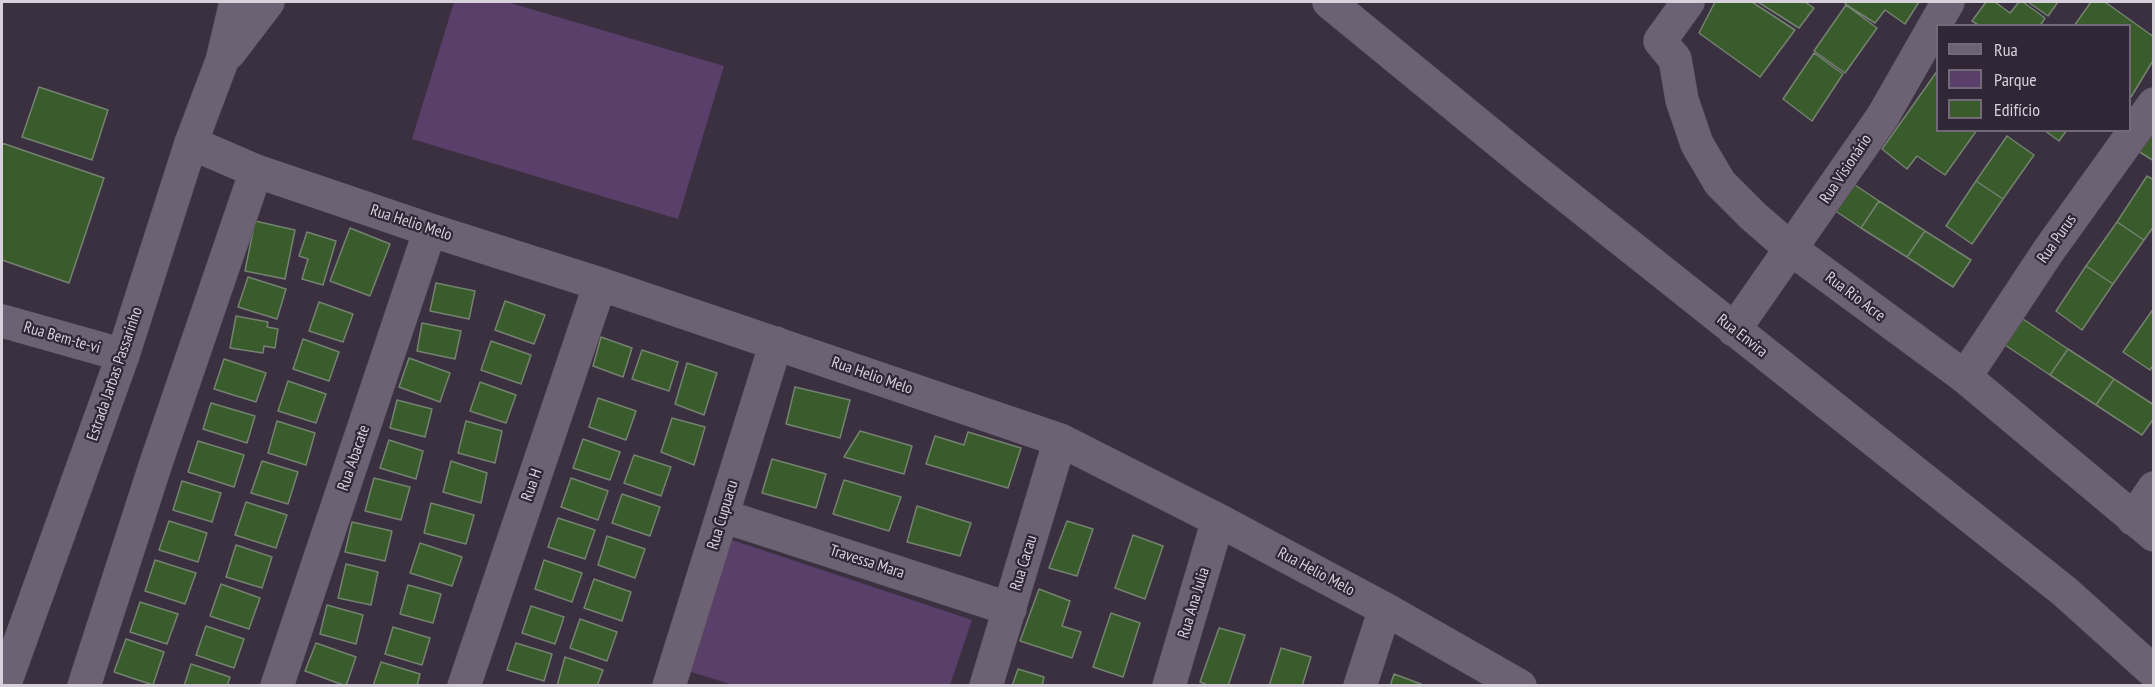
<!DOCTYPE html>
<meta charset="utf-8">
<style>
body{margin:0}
#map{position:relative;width:2155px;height:687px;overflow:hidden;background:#3a3040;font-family:"PT Sans Narrow",sans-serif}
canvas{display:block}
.frame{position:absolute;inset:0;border:3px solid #d7d1db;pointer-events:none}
.legend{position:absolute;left:1936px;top:24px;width:195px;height:108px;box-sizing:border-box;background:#302636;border:2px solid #736a78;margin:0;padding:8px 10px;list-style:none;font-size:18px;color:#d7d1db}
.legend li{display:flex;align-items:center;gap:12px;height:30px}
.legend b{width:30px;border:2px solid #736a78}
</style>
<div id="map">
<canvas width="2155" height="687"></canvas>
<div class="frame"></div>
<ul class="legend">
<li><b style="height:8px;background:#6d6274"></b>Rua</li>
<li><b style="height:16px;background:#593f69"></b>Parque</li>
<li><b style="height:16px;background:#3a5c2c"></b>Edifício</li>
</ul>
</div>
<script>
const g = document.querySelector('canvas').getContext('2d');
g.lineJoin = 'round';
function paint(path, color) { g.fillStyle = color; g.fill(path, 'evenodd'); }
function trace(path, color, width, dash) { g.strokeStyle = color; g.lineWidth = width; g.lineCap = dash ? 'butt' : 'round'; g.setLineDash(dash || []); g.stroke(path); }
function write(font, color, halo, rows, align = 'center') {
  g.font = font + ' "PT Sans Narrow",sans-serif'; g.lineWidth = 4.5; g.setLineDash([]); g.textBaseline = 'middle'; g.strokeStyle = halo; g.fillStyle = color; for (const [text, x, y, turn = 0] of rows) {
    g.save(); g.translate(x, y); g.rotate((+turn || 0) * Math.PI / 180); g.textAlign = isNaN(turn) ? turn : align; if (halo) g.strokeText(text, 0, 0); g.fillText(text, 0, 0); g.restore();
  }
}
const green = new Path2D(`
 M454 2H507L724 66 678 219 412 139Z
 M732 540 972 620 950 685H733L688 671Z`);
const building = new Path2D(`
 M1715 2H1752L1795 30 1760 77 1699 33Z
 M1758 2H1805L1814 8 1799 28Z
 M1847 2H1919L1905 24 1885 10 1875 23 1845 4Z
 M1986 2H1995L2010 13 2019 2H2023L2045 18 2040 26H1980L1972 21Z
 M2028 2H2058L2048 16Z
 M2091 2H2105L2154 37V59L2131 97 2130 96V26H2074Z
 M1846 5 1877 28 1845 73 1814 51Z
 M1814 53 1843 74 1812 121 1783 99Z
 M1938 70V130H1977L1945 175 1917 156 1907 169 1882 149Z
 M39 87 108 110 92 160 22 137Z
 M2044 130H2067L2059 141Z
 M2154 131V161L2138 151Z
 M2007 136 2034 155 2003 199 1976 181Z
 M2 143 104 178 69 283 2 260Z
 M2147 176 2154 180V226L2144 240 2117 222Z
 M1976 181 2003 199 1972 244 1946 226Z
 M1852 183 1879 201 1861 228 1834 210Z
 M1879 201 1925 231 1907 257 1861 228Z
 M255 221 295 230 285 279 245 271Z
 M2117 222 2144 240 2113 284 2086 266Z
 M350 228 390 244 370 296 330 281Z
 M1925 231 1971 260 1953 287 1907 257Z
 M307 232 336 241 323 285 302 279 308 259 299 256Z
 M2086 266 2113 284 2082 330 2056 311Z
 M248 277 286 289 277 319 238 307Z
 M436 283 475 291 469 319 430 311Z
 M505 301 545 315 534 344 495 330Z
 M319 302 353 314 343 342 309 331Z
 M2154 308V364L2150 370 2123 352Z
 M236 316 268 322 267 327 278 329 275 348 264 346 263 353 230 348Z
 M2023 319 2068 349 2050 375 2005 345Z
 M422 323 461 331 455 359 417 351Z
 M601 337 632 348 623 377 593 366Z
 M303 339 339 352 329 381 293 369Z
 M491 341 531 355 521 384 481 370Z
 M2068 349 2114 379 2096 405 2050 375Z
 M642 350 678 362 669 391 632 379Z
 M409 358 450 373 440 402 399 387Z
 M224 359 266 373 256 402 214 389Z
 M687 363 717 373 704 415 675 404Z
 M2114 379 2154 405V418L2142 435 2096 405Z
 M288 381 326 394 316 423 278 411Z
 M480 382 516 395 506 423 470 411Z
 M795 387 850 400 840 438 786 424Z
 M598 398 636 411 626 440 589 427Z
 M397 400 432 409 425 437 390 428Z
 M211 403 255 416 247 443 203 429Z
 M672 418 705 427 694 465 661 452Z
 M277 421 315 433 306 465 268 453Z
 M466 421 502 431 495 463 458 453Z
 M860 431 912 446 904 474 844 457Z
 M968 432 1021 448 1008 488 926 464 935 436 964 445Z
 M583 439 620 452 610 480 573 468Z
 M389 440 423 451 416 479 380 468Z
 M198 441 244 455 234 487 188 472Z
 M634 455 671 467 661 496 624 483Z
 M772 459 826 474 816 508 762 493Z
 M262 461 298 472 288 504 251 493Z
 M451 461 487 473 481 503 443 492Z
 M374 478 410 487 401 520 365 511Z
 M571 478 608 491 598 520 561 507Z
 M844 480 901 497 889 531 833 514Z
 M182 481 221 493 212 522 173 510Z
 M622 494 660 507 650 536 612 523Z
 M246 502 287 515 276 548 235 535Z
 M431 503 474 515 466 544 424 533Z
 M917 506 971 523 960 556 907 542Z
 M558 518 595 530 585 559 548 547Z
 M169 521 207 533 198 562 159 550Z
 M1067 521 1093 529 1077 576 1049 568Z
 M352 522 392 531 385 561 345 552Z
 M1133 535 1163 546 1145 599 1115 588Z
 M607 536 645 549 635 578 598 565Z
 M420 543 462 557 452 586 410 573Z
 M236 545 272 557 262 588 226 577Z
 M155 560 196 573 185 604 145 591Z
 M544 560 582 573 572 602 535 589Z
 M346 564 378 572 371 605 338 598Z
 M594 579 631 592 622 621 584 608Z
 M221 584 260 598 249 629 210 616Z
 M408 585 441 594 433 623 400 614Z
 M1039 589 1070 601 1062 626 1081 632 1072 658 1020 641Z
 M140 602 178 614 167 644 130 632Z
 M327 605 363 615 356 644 320 634Z
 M531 606 564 617 555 644 522 633Z
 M1111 613 1140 623 1123 677 1093 667Z
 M580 619 617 632 607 661 570 648Z
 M206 626 244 639 234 668 196 655Z
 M393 627 430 638 422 665 385 654Z
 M1219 628 1245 635 1228 686H1210L1200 682Z
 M126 639 164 652 153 685 114 672Z
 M316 643 356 657 346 686 305 671Z
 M516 643 552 654 544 681 507 670Z
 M1281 648 1311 657 1302 686H1269Z
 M565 657 603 670 597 686H557Z
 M381 662 420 674 417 686H373Z
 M191 664 230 677 227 686H184Z
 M1018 669 1044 677 1042 686H1012Z
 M1394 674 1421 684 1420 686H1390Z`);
const minor = new Path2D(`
 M1329 2 1534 170 2064 591 2154 672
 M1688 2 1660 41 1675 59 1682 100 1697 144 1720 183 1753 216 1791 249 1965 377 2154 535
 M191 143 256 171 430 230 600 284 1060 440 1218 520 1385 609 1520 686
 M2 321 123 355
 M1734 330 1883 116 1948 2
 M1965 377 2049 250 2154 104
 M723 516 1010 609
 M2133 519 2154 488
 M84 686 155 466 256 171
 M277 686 430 230
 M464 686 600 284
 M669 686 776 343
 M986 686 1060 440
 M1169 686 1218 520
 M1360 686 1385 609`);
const tertiary = new Path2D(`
 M229 53 268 2
 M4 686 123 355 191 143 222 61 236 2`);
const streetNames = [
 ["Rua Visionário",1846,169,-56],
 ["Rua Helio Melo",411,223,18],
 ["Rua Purus",2057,239,-55],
 ["Rua Rio Acre",1855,297,37],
 ["Rua Envira",1742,336,38],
 ["Rua Bem-te-vi",62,338,16],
 ["Estrada Jarbas Passarinho",115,374,-71],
 ["Rua Helio Melo",872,376,19],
 ["Rua Abacate",354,458,-71],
 ["Rua H",532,485,-71],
 ["Rua Cupuacu",723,515,-73],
 ["Travessa Mara",867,562,18],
 ["Rua Cacau",1024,563,-73],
 ["Rua Helio Melo",1316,572,28],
 ["Rua Ana Julia",1194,603,-73]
];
paint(green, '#593f69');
paint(building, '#3a5c2c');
trace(building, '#748270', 1.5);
trace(minor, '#544c59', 34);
trace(tertiary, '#544c59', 34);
trace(minor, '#6d6274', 33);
trace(tertiary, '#6d6274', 33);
write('16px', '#d7d1db', '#302636', streetNames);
</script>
